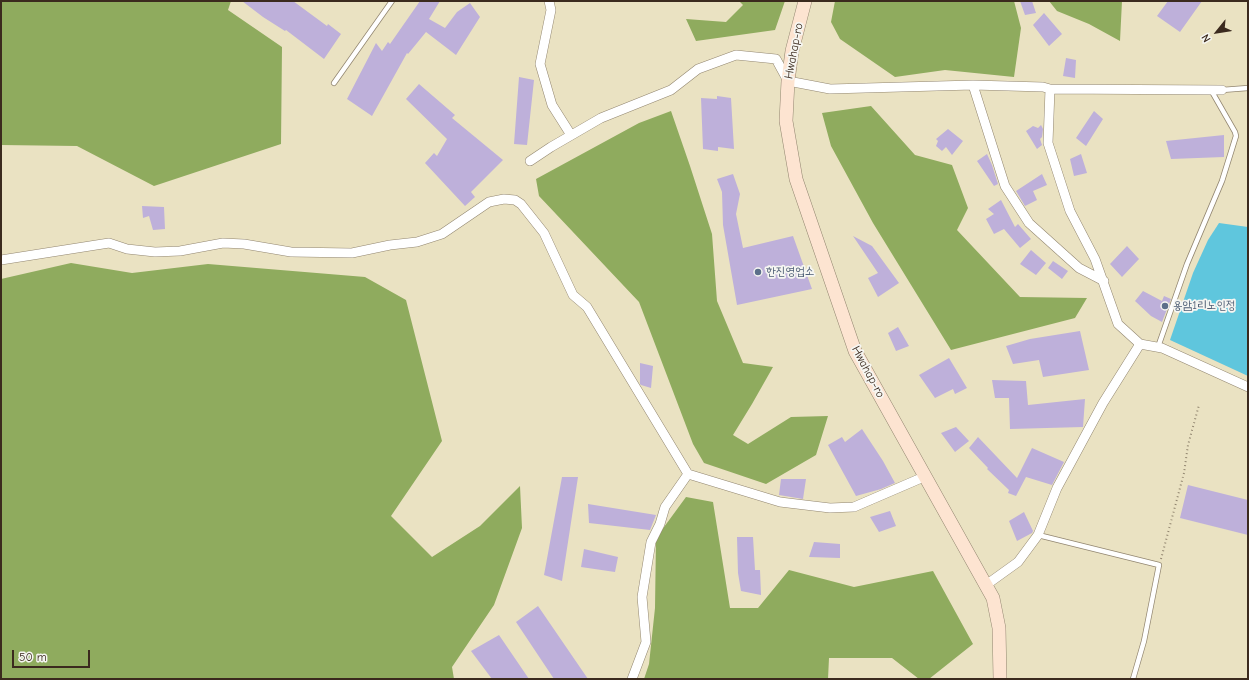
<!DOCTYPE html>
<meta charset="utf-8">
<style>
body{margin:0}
#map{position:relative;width:1249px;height:680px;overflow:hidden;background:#eae2c2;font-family:"Comic Neue",sans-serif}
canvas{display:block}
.frame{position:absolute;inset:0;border:2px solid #3b2a1e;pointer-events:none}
.north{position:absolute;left:1197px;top:12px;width:40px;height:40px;-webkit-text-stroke:3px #f6f6f2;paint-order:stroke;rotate:240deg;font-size:11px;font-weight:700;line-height:16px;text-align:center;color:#3b2a1e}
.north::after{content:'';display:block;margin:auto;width:14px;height:18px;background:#3b2a1e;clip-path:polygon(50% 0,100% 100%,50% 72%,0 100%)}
.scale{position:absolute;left:12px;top:650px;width:78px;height:18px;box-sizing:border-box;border:2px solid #3b2a1e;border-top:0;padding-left:5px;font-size:12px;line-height:14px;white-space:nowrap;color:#3b2a1e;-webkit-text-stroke:3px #f6f6f2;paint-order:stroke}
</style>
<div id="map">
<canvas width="1249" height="680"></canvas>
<div class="frame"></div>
<div class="north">N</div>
<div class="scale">50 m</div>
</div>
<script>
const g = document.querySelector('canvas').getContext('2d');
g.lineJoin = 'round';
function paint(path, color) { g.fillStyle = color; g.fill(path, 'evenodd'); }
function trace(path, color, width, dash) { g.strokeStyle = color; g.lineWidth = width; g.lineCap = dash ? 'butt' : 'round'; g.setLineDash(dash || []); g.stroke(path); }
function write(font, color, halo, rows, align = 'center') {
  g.font = font + ' "Comic Neue","Poor Story",sans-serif'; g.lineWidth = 3.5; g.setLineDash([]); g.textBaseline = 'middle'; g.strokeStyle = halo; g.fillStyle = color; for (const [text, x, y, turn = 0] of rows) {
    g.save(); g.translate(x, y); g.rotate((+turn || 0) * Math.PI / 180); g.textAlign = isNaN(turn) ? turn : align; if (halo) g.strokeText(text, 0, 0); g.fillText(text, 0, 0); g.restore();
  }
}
const forest = new Path2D(`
 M1 1H231L228 10 282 47 281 144 154 186 77 146 1 145Z
 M739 1H785L775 30 696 41 686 19 726 22 743 5Z
 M835 1H1014L1021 28 1014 77 945 70 895 77 840 39 831 22Z
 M1049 1H1122L1120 41 1089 24 1057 11Z
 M871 106 915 155 952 165 968 208 957 230 1020 297 1087 298 1075 318 951 350 873 223 831 146 822 113Z
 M671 111 690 166 712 234 717 301 743 363 773 367 752 404 733 435 748 444 791 417 828 416 816 455 766 484 704 463 693 444 639 302 539 196 536 179 639 123Z
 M71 263 132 273 208 264 365 277 406 300 442 441 391 516 432 557 480 526 520 486 522 528 494 605 452 667 454 679H1V279Z
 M686 497 713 502 730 608H758L789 570 854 587 933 571 973 644 929 679H919L892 658H829L828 679H644L649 664 655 608 656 538Z`);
const water = new Path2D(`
 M1219 223 1248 227V376L1170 340 1193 273 1208 240Z`);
const building = new Path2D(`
 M242 1H293L327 26 328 24 341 34 324 59 286 30 285 31 263 17Z
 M420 1H440L429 19 445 28 457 12 470 3 480 17 456 55 426 32 408 54 407 53 372 116 347 99 376 43 382 51 388 42 390 44Z
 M1020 1H1032L1036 13 1025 15Z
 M1168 1H1202L1180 32 1157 16Z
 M1044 13 1062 34 1049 46 1033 25Z
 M1066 58 1076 60 1075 78 1063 76Z
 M519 77 534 80 527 145 514 144Z
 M419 84 455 115 452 118 503 160 471 192 475 197 465 206 425 163 434 153 437 156 447 139 406 99Z
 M717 96 731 98 734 149 718 147V151L703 149 701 98 717 99Z
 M1094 111 1103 119 1086 146 1076 138Z
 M1041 125 1043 129 1042 137 1040 139 1042 145 1037 149 1026 131 1033 126 1038 128Z
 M948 129 963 141 952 155 946 147 942 151 936 146 938 141 936 139Z
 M1224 135V157L1171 159 1166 141Z
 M987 154 992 165 998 184 994 186 977 161Z
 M1081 154 1087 173 1074 176 1070 159Z
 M733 174 740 194 736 214 743 248 793 236 812 289 737 305 723 225 722 192 717 179Z
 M1042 174 1047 185 1033 191 1037 200 1025 206 1016 191Z
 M1001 200 1015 227 1018 224 1031 239 1020 248 1004 229 994 234 986 219 994 214 988 209Z
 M142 206 164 207 165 229 153 230 149 216 143 218Z
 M853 236 872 246 899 283 878 297 868 278 878 273Z
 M1127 246 1139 259 1122 277 1110 264Z
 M1031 250 1046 263 1036 275 1020 264Z
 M1053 261 1068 271 1062 279 1048 268Z
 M1143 291 1162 301 1164 296 1171 299 1162 322 1151 316 1135 301Z
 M898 327 909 346 896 351 888 333Z
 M1080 331 1089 370 1043 377 1039 360 1013 364 1006 346 1030 339Z
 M949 358 967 388 955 394 953 389 935 398 919 375Z
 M640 363 653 366 651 388 641 385 640 384Z
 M992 380 1026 381 1028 405 1085 399 1083 427 1010 429 1009 398H995Z
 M956 427 969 441 955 452 941 433Z
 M862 429 883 461 895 483 881 489 856 496 828 445 842 437 845 442Z
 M978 437 1017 478 1032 448 1064 462 1052 485 1026 477 1016 496 1008 493 1009 490 987 469 988 468 969 448Z
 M562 477H578L562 581 544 575Z
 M781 479H806L803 499 779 495Z
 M1188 485 1248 500V535L1180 518Z
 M588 504 656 515 650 530 589 523Z
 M890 511 896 526 879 532 870 517Z
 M1024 512 1033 531 1032 533 1017 541 1009 521Z
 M737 537H753L755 570H760L761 595 741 591 738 573Z
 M814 542 840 544V558L809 557Z
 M584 549 618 557 615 572 581 567Z
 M538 606 588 679H554L516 622Z
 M499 635 529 679H492L471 651Z`);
const path = new Path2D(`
 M1161 559 1184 473 1188 445 1199 405`);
const service = new Path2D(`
 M334 83 392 1
 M1222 90 1248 88
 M1158 347 1187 264 1222 181 1236 136 1235 132 1211 90
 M1038 535 1159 565 1144 641 1133 679`);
const minor = new Path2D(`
 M549 1 551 10 540 64 552 105 571 135
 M973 85 1005 186 1029 223 1079 268 1104 281
 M530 161 551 147 601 118 671 90 698 69 736 55 776 59 788 81 830 89 973 85 1043 87 1050 89 1222 90
 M1 260 109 243 127 249 155 252 180 251 223 243 244 244 291 252 352 253 390 245 417 242 442 234 489 202 504 199 515 200 521 204 544 233 573 295 587 307 688 474 780 502 830 508 854 507 926 476
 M1140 344 1162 348 1248 387
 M986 585 1018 562 1038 535 1057 488 1103 403 1140 344 1118 324 1095 259 1070 211 1048 143 1050 89
 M632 679 646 642 642 597 651 542 660 524 665 507 688 474`);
const secondary = new Path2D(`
 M805 1 792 51 788 81 786 121 796 179 855 351 993 598 999 628 1000 679`);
const markers = [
 [758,272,4,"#5c6f8a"],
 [1165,306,4,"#5c6f8a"]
];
const streetNames = [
 ["Hwahap-ro",794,51,-79],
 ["Hwahap-ro",868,372,62]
];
const serviceNames = [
 ["한진영업소",766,272],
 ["용암1리노인정",1173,306]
];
paint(forest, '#8fab5e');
paint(water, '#5fc6dd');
paint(building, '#beb0da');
trace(service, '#928670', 6);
trace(minor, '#928670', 10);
trace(secondary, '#928670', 14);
trace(path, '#928670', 2, [1, 3]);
trace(service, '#fff', 4.5);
trace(minor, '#fff', 9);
trace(secondary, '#fde4d1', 13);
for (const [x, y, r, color] of markers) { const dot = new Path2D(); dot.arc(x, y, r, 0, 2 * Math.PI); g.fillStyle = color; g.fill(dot); trace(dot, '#f6f6f2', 1.5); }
write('12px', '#3b2a1e', '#f6f6f2', streetNames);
write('12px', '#4e5e75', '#f6f6f2', serviceNames, 'left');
</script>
